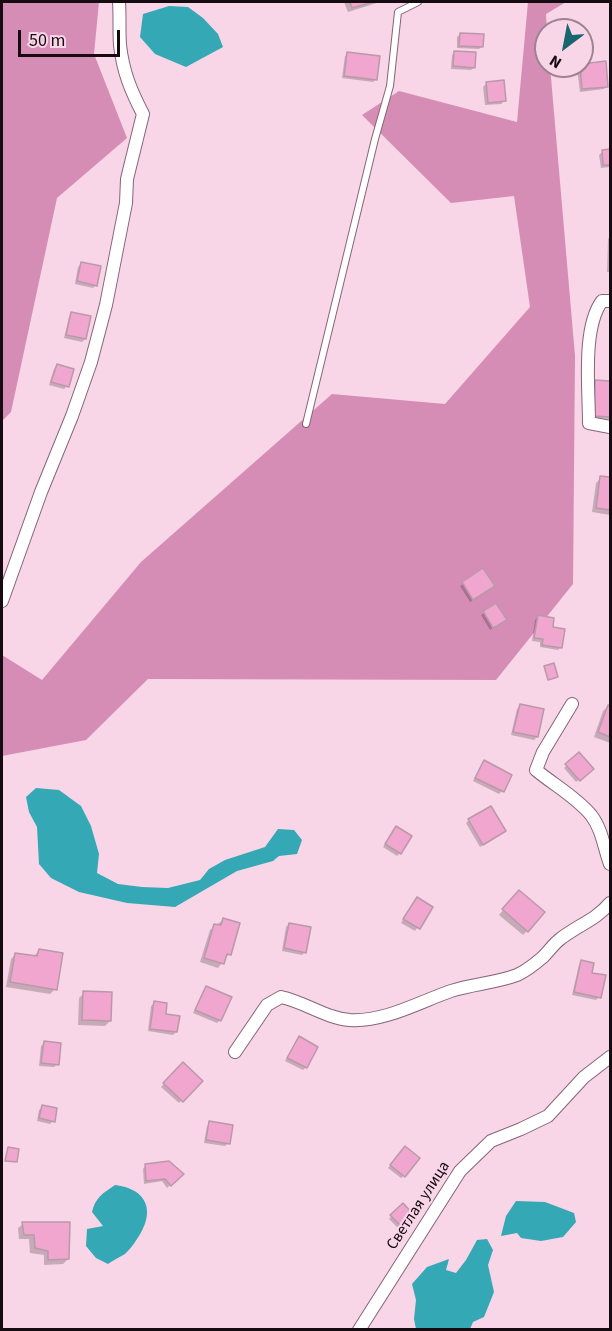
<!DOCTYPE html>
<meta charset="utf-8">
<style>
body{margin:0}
#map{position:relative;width:612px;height:1331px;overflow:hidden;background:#f8d5e7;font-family:"Source Sans 3",sans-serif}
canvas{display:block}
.frame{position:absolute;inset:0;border:3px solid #150b11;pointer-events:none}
.north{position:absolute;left:534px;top:18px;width:60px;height:60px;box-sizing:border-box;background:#f8d5e7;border:2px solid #9d8491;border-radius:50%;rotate:212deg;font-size:16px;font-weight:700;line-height:24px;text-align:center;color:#150b11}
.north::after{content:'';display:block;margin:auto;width:21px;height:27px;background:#19666f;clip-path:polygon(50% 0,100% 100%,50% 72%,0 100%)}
.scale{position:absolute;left:18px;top:30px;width:102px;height:27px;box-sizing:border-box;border:3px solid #150b11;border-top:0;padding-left:8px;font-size:18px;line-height:21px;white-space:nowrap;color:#150b11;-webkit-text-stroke:4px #f8d5e7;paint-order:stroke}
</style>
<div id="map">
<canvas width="612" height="1331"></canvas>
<div class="frame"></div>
<div class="north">N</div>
<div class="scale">50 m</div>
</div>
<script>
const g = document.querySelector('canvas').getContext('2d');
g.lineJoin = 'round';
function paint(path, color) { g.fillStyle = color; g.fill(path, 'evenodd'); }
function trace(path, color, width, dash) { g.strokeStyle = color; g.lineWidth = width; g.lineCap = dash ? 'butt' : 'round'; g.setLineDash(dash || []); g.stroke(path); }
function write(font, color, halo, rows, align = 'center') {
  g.font = font + ' "Source Sans 3",sans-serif'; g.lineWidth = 4.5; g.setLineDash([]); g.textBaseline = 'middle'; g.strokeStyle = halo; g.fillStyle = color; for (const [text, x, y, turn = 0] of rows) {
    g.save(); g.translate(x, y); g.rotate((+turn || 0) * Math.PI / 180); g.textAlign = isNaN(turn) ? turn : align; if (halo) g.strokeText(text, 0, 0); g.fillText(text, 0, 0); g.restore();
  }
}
const forest = new Path2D(`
 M2 2H99L94 54 127 138 57 198 11 412 2 421Z
 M528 2H566L546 14 547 30H546V66H550L575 356 573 584 496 680 148 679 86 740 2 756V655L42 680 141 562 332 394 445 404 530 307 514 196 451 203 362 115 399 91 517 122Z`);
const water = new Path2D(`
 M169 6 188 7 203 18 218 34 223 47 186 67 155 54 140 37 143 14Z
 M36 788 59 790 81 806 91 826 99 854 97 873 118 884 142 887 168 888 200 880 209 869 225 860 265 847 278 829 294 830 302 840 297 854 279 856 273 861 237 871 175 907 127 903 79 892 51 878 39 864 37 827 29 812 26 797Z
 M115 1185C148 1189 156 1212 137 1239 134 1244 129 1250 125 1254 120 1257 113 1260 108 1264L96 1258 86 1246 87 1229 103 1226 92 1212C95 1198 103 1193 115 1185Z
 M516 1201 545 1202 574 1213 576 1222 563 1237 541 1241 521 1238 517 1233 501 1236 506 1216Z
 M487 1239 493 1250 488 1265 494 1292 484 1317 473 1322 470 1329H416L414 1319 416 1300 412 1284 427 1267 449 1259 446 1270 456 1273 466 1260 477 1240Z`);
const shadow = new Path2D(`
 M344 2H380L348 12Z
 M460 34 482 46 479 49 457 48V37Z
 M455 52 474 67 471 70 451 69 452 55Z
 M348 53 376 79 373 82 342 78 345 56Z
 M582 65 607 86 604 89 580 92 577 68Z
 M486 84 504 101 501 104 485 105 483 87Z
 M610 151V167L601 168 599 155 602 152Z
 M610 237V272H607L608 239Z
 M81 264 96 285 93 288 75 284 78 267Z
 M72 314 85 339 82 342 64 338 69 317Z
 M57 365 67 386 64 389 49 385 54 369Z
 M595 382H610V419L591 418 592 385Z
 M601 478 610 479V515L592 512 596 483Z
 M483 571 490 589 470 602 460 586Z
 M496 605 505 620 490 630 481 615Z
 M538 617 551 628 561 647 558 650 540 647V642L532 641 535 620Z
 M520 706 537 737 534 740 511 735 517 709Z
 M608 706 610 707V743L594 737 603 711Z
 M579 754 592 768 576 782 564 768Z
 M484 762 502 791 499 794 473 781 481 765Z
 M469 820 504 831 480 847 466 823Z
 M396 828 400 853 397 856 383 847Z
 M514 897 527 931 523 935 499 915Z
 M414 902 431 908 415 931 401 923Z
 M223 920 229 954 218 968 200 962 210 930Z
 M289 924 305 952 302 955 282 951 286 927Z
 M39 951 55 989 50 994 6 987 11 959 16 954 34 956Z
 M582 962 590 974 599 997 596 1000 572 995 579 965Z
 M206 988 230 998 220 1020 217 1023 193 1013 203 991Z
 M84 993 110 1021 105 1026 78 1025 79 998Z
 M154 1003 176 1032 173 1035 148 1031 151 1006Z
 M299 1038 306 1067 303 1070 285 1061 296 1041Z
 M44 1043 58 1064 54 1067 39 1066 41 1046Z
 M183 1064 200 1081 179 1103 161 1087Z
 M42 1107 53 1121 50 1124 37 1121 39 1110Z
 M210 1123 228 1143 225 1146 204 1143 207 1126Z
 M402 1151 404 1176 401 1178 388 1168Z
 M146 1165 182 1174 167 1188 162 1181 144 1184 143 1169Z
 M403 1205 412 1215 398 1228 389 1219Z
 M23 1224 68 1259 63 1264 44 1265V1255L30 1253 29 1239H19L18 1228Z`);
const building = new Path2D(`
 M350 2H373L352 8Z
 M460 33 484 34 483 47 459 46Z
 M454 51 476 52 475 68 453 66Z
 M347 52 380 56 377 80 344 76Z
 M606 61 608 87 582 89 580 66H582V64Z
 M504 80 506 101 488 103 486 82Z
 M610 149V165H603L602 150Z
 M81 262 101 266 97 286 77 281Z
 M71 312 91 316 86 339 66 335Z
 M57 364 74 369 69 387 51 382Z
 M595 380 610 381V417L594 416Z
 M600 476 610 477V510L596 508Z
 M483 568 495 586 473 600 462 582Z
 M496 603 507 620 493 628 483 611Z
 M538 615 554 618 553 627 565 629 562 648 542 645 543 639 534 638Z
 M554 663 558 677 548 680 544 666Z
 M520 704 544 709 538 737 513 732Z
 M608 705 610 706V737L598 732Z
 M579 752 594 769 580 781 565 764Z
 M484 760 512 775 504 792 475 778Z
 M491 806 506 831 483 845 468 819Z
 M396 826 412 836 401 854 385 844Z
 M519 890 545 912 528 932 502 909Z
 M417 897 433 907 420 929 403 919Z
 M223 918 240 923 231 955 227 954 224 964 204 958 214 924 221 925Z
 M289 923 311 927 306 953 284 948Z
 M39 949 63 953 57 990 10 982 15 953 37 956Z
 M581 960 594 963 592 973 606 975 601 998 574 992Z
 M206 986 232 997 221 1021 195 1010Z
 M83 991 112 992 111 1021 82 1020Z
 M154 1001 167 1003 166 1014 180 1016 177 1032 150 1029Z
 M299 1036 318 1047 307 1068 287 1058Z
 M44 1041 61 1043 59 1065 41 1063Z
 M183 1062 203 1081 183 1102 163 1083Z
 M42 1105 57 1108 55 1122 39 1118Z
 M209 1121 233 1125 230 1144 206 1140Z
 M405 1146 420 1158 405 1177 390 1165Z
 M8 1147 19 1149 17 1162 5 1161Z
 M169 1161 184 1174 171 1186 165 1179 146 1181 145 1164Z
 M403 1203 414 1215 402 1227 390 1215Z
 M22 1222H70L69 1259 48 1260V1251L35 1248 34 1235H24Z`);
const lane = new Path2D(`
 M306 424 375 139 390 86 398 12 418 2`);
const street = new Path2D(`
 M610 301H602C582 328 589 389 589 423L610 427
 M2 601 41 492 72 416 91 362 106 305 126 203 127 179 143 114C131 91 123 72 120 45 119 31 120 16 119 2
 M572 704 543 752 536 770C554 785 576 797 591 815 602 829 604 848 610 864
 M235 1052 267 1005 281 997C305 1002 325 1018 350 1020 385 1022 419 1002 451 991 472 984 496 983 517 975 526 971 536 963 543 957 549 951 553 945 559 940 576 926 596 920 610 903
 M359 1330 460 1171 491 1141 521 1129 548 1116 584 1077 610 1057`);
const streetNames = [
 ["Светлая улица",419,1206,-57]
];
paint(forest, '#d58db5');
paint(water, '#34a8b5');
paint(shadow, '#0003');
paint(building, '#f0a6ce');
trace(building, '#b999a9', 1.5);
trace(lane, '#846676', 8);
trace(street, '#846676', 14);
trace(lane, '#fff', 6);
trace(street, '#fff', 12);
write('16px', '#150b11', '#f8d5e7', streetNames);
</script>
